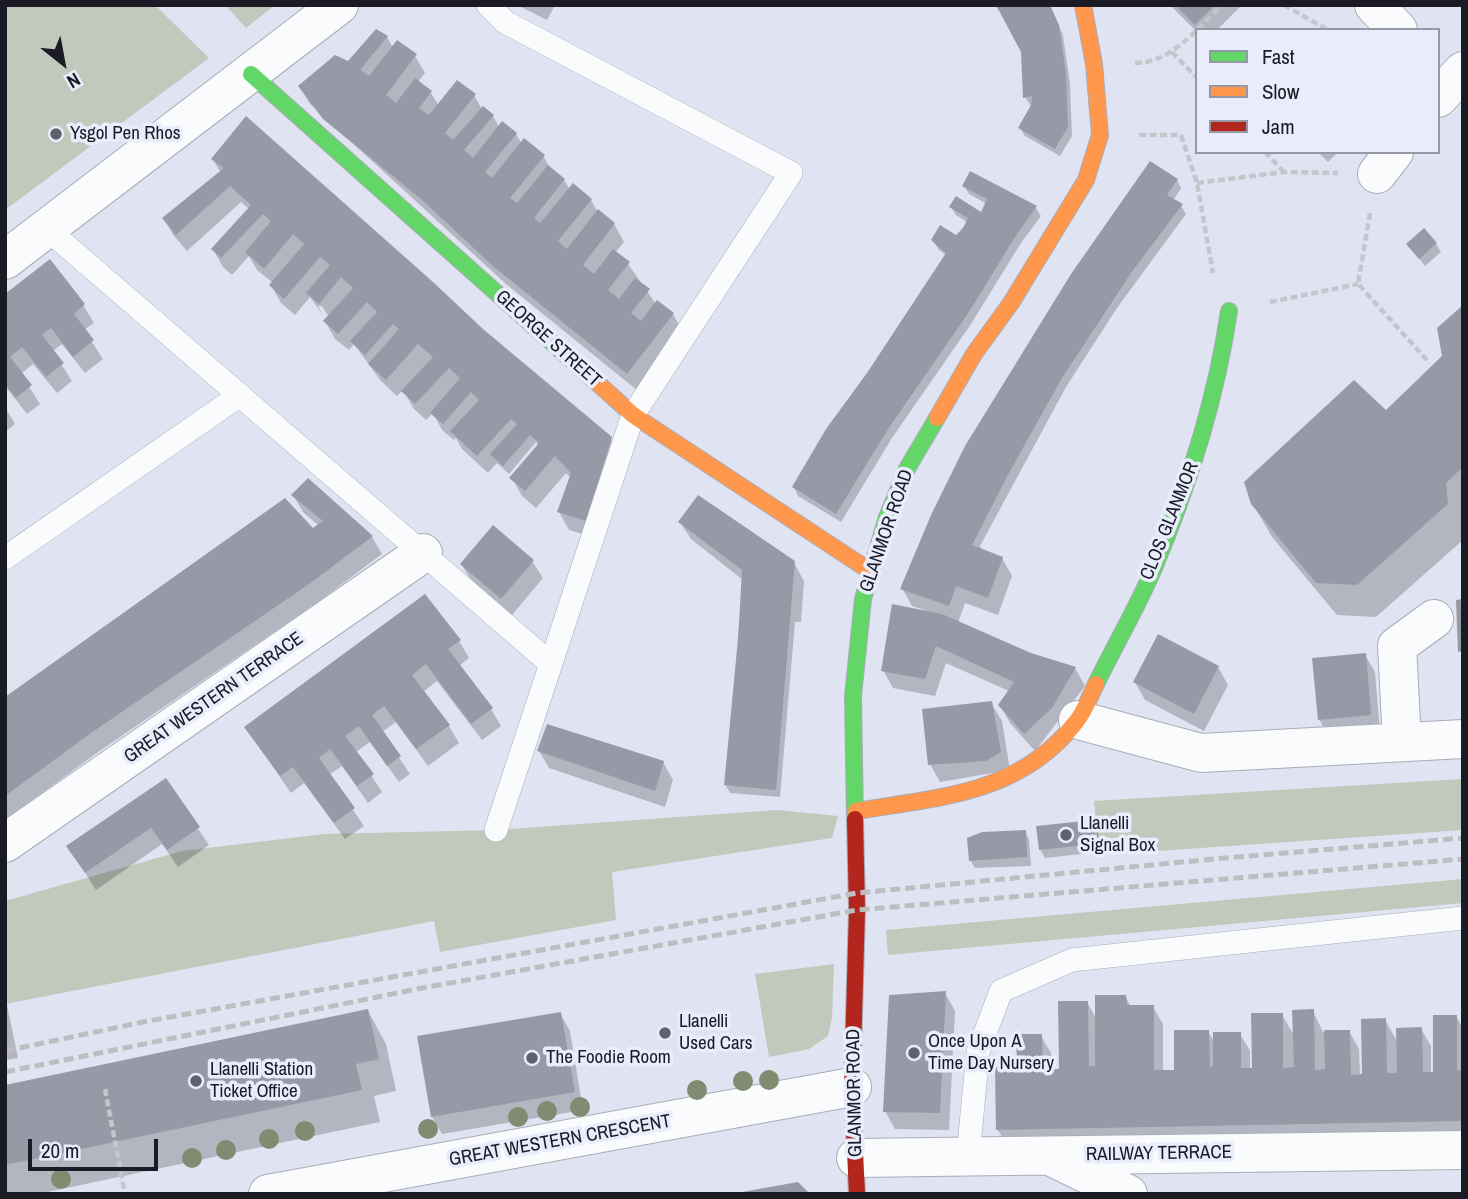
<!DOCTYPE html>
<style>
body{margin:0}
#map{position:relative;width:1468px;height:1199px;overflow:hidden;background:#e0e3f1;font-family:"Archivo Narrow",sans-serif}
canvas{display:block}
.frame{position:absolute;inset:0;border:7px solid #1a1b24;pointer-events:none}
.legend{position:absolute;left:1195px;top:28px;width:245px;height:126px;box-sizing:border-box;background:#e9ecfb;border:2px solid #9698a5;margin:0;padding:9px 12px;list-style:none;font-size:21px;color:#1a1b24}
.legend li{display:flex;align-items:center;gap:14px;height:35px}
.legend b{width:35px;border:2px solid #9698a5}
.north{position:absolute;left:28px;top:28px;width:70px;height:70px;-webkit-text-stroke:5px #e9ecfb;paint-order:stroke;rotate:149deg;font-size:19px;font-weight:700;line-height:28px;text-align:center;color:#1a1b24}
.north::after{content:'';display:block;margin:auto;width:24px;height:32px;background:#1a1b24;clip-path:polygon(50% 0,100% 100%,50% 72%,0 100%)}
.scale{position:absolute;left:28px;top:1139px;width:130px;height:32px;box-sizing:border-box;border:4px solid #1a1b24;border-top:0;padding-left:9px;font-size:21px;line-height:24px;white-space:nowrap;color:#1a1b24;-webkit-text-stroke:5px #e9ecfb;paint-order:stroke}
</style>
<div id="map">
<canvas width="1468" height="1199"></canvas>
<div class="frame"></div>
<ul class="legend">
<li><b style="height:9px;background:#63d668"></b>Fast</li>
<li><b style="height:9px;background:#ff974d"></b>Slow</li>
<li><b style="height:9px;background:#b3261e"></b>Jam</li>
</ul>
<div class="north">N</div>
<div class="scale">20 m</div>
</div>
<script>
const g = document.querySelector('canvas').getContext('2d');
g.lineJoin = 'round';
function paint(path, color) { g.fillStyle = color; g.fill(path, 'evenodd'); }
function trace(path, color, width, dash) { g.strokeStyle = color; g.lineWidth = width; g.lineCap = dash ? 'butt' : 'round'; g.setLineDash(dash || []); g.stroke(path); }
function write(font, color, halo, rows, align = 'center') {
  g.font = font + ' "Archivo Narrow",sans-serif'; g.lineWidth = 7; g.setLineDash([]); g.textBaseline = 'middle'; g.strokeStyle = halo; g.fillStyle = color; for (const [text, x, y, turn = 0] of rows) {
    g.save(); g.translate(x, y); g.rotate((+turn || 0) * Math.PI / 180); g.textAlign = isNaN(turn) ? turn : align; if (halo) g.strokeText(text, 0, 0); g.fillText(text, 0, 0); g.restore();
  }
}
const green = new Path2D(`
 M5 5H155L209 58 5 210Z
 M225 5H275L246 28Z
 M1463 779V830L1099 855 1094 801Z
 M777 810 838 816 832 838 612 872 616 920 440 952 434 921 5 1004V901L182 851 324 834 496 830Z
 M1463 879V903L888 955 886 930Z
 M834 964 832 1018 828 1036 809 1049 769 1057 755 974Z`);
const shadow = new Path2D(`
 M517 5H555L547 20Z
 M994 5H1049L1063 35 1070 84 1072 136 1060 156 1025 136 1020 128 1034 105H1030L1025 97 1023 52 1002 13Z
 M1170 5H1242L1217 30H1197V32Z
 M387 37 393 48 415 56 425 73 418 82 431 93 439 106 474 95 482 109 493 116 499 127 516 134 522 144 544 157 551 170 564 180 570 190 591 200 597 211 614 224 624 242 615 253 628 264 656 304 673 314 683 332 638 391 506 284 310 104 300 87 349 63Z
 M1318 152H1338L1328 162Z
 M213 160 482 330 610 438 621 456 595 538 569 530 559 512 571 478 566 473 536 508 522 496 512 478 539 447 536 442 509 474 497 463 488 473 462 449 456 438 454 440 442 430 433 413 426 420 414 409 403 390 397 396 381 381 354 344 349 350 335 339 325 321 329 317 322 306H318L323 315 310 297 295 315 281 303 271 285 273 283 257 270 249 256 232 275 223 267 213 249 250 210 241 202 187 251 174 236 164 219 221 173Z
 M971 173 1036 208 1041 216 1021 243 971 324 892 438 841 522 798 496 794 487 947 256 938 249 933 240 956 237 967 222 956 215 951 207 981 214 987 204 969 194 964 186Z
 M1177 180 1181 188 1173 201 1181 206 1186 214 1117 308 1066 387 980 546 983 551 1002 558 1012 576 998 615 965 603 958 623 1030 655 1075 668 1085 686 1035 751 1010 723 1000 705 1009 691 946 663 935 696 893 688 883 670 925 610 912 606 902 588Z
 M1436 244 1441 252 1425 266 1408 245Z
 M5 296 83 305 94 323 84 330 103 359 85 373 62 344 53 351 72 381 57 393 33 364 21 374 40 404 27 414 5 386Z
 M1463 307V540L1376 617 1337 615 1272 537 1253 504 1386 413 1444 356Z
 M5 407 15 424 5 432Z
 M293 495 372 537 382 554 322 599 101 750 5 820V698L319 526 303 512Z
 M680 522 794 563 804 581 801 622H795L780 797 730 793 725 784 743 580 691 539Z
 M532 561 543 578 512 615 472 582 462 565Z
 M459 641 469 658 459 666 491 709 501 726 482 740 437 681 423 692 449 726 459 743 428 766 396 722 382 732 410 774 399 782 370 742 356 752 382 792 368 803 342 766 329 775 364 826 345 839 304 783 291 793 246 728Z
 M1365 655 1375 672 1380 732 1329 737 1319 719Z
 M1218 667 1228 685 1204 731 1145 700 1135 682Z
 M991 703 1002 721 1010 770 940 782 930 764Z
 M539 751 663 762 673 780 665 807 549 768Z
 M165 780 209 845 178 867 162 844 96 890 69 847Z
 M1093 822 1098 830 1100 852 1045 858 1040 849Z
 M1025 831 1029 840 1031 866 975 868 970 860Z
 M945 993 955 1011 949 1130 895 1129 885 1111Z
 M5 995 18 1058 5 1060Z
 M1125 996 1131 1007H1153L1163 1024V1072H1176L1208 1032 1215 1042 1240 1034 1250 1051V1070H1254L1282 1015 1295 1037 1313 1011 1323 1032 1349 1031 1359 1049 1360 1076 1364 1075 1385 1020 1398 1043 1421 1029 1431 1046V1073H1435L1456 1016 1463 1028V1138L1008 1147 998 1130 1019 1069 1041 1036 1051 1053 1052 1071H1060L1087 1002 1097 1020Z
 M368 1011 386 1044 396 1091 374 1096 380 1122 38 1194H5V1087Z
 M560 1013 570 1031 583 1110 442 1134 432 1117Z`);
const building = new Path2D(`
 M996 5H1050L1059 25 1066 74 1068 127 1055 149 1018 128 1031 105 1032 96 1023 98 1021 52Z
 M1175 5H1215L1195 25Z
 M376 29 388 36 360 70 369 76 397 40 417 54 386 95 396 103 415 78 432 91 419 108 429 115 457 80 476 94 445 133 453 140 483 106 494 115 464 150 473 158 502 121 517 133 485 172 492 178 524 138 545 155 510 198 517 203 548 165 565 179 534 218 540 223 573 183 592 199 558 241 567 249 598 209 615 223 583 265 594 274 613 249 630 262 608 290 619 299 635 278 650 289 631 313 641 321 657 300 674 313 627 374 494 267 421 199 323 119 298 86 335 55 348 61Z
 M246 116 433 282 483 329 612 437 586 521 557 512 571 473 555 456 525 491 509 478 539 443 530 435 503 466 490 454 517 424 511 419 477 456 450 431 479 400 471 392 443 424 430 413 460 378 449 368 415 404 401 391 433 357 418 344 386 380 368 364 399 329 393 324 365 355 350 341 377 312 367 302 338 334 323 321 353 288 341 277 319 304 306 293 330 265 320 257 284 299 269 285 304 244 293 234 264 269 245 252 271 221 263 214 221 258 211 249 251 205 230 186 176 235 162 218 224 168 211 159Z
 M1150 161 1178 179 1167 195 1183 204 1131 273 1062 378 1010 471 972 545 1003 557 988 598 956 586 949 606 900 589 931 515 965 446 1071 274Z
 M970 171 1037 206 1017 234 967 315 888 429 836 514 792 487 826 429 867 373 946 253 931 240 940 225 956 235 963 228 968 218 949 207 956 196 981 212 987 199 962 186Z
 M1424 228 1437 243 1419 259 1406 244Z
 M50 259 85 304 74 314 94 340 73 357 51 328 42 335 64 363 46 377 22 347 10 357 32 385 16 398 5 384V294Z
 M1463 305V467L1446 483 1448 504 1357 585 1316 583 1251 504 1244 482 1354 380 1386 410 1442 356 1437 328Z
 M308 478 373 536 312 582 91 733 5 796V697L285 498 313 528 323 521 291 495Z
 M698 495 795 561 776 790 724 785 738 641 742 570 678 522Z
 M493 525 534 560 501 599 460 564Z
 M425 594 461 640 448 649 493 708 471 724 426 664 412 675 450 725 416 749 384 706 372 715 401 756 387 766 359 726 345 736 374 774 357 786 330 749 319 758 355 808 334 823 293 767 280 776 244 727Z
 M1463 599V651L1458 652 1456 600Z
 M892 604 942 614 1031 653 1076 667 1052 708 1024 734 998 705 1014 682 936 646 925 679 881 671Z
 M1158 634 1219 666 1194 714 1133 682Z
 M1366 653 1371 715 1318 720 1312 658Z
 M992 701 1001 752 986 761 928 765 922 709Z
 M547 724 664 761 655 791 537 751Z
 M166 778 200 827 167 850 151 828 85 873 66 846Z
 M1094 820 1096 844 1039 850 1036 826Z
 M1026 830 1027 857 969 861 967 838 982 832Z
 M946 991 940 1113 883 1112 889 995Z
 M1095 995H1126L1127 1005H1154V1070H1174V1030H1209L1210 1067 1213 1066V1032H1241V1068H1252L1251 1013H1283V1068L1294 1067 1292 1010 1314 1009 1315 1070 1325 1069 1324 1030H1350L1351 1075 1362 1074 1361 1019 1386 1018 1387 1073H1397L1396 1028 1422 1027 1423 1072H1433V1015H1457V1070H1463V1121L996 1130 995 1067H1017L1016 1034H1042L1043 1069H1059L1058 1001H1088L1089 1066H1095Z
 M368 1009 379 1059 356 1064 362 1090 5 1165V1085Z
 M561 1012 575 1092 431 1117 417 1036Z
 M798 1182 810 1194H742V1192Z`);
const path = new Path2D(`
 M1284 5 1328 30
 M1172 52 1197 78
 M1135 63C1171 63 1197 29 1222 5
 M1139 135H1181L1197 183 1213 273
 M1265 152 1283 171
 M1197 183 1283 172 1338 173
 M1370 213 1358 284 1427 360
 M1270 302 1358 284
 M105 1089 125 1194`);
const lane = new Path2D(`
 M488 5 505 22 791 173 633 415 496 830
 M47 229 551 664
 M5 558 240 395
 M968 1156 978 1052 1001 991 1072 960 1463 918`);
const street = new Path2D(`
 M1374 5 1398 30
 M1438 98 1463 71
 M1377 174 1394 152
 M5 260 339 5
 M1078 720 1201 753 1463 739
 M1402 742 1397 646 1434 619
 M5 843 423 553
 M856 1158 1463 1150
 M1054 1158 1128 1194
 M268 1194 852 1087`);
const fast = new Path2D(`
 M251 74 593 379
 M1096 684C1115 645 1137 608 1154 568 1189 485 1216 400 1229 311
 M855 819 853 696 863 599 887 517 908 467 937 418`);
const slow = new Path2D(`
 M593 379 633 415 870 571
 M937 418 974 354 1011 303 1086 180 1100 135 1094 64 1083 5
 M856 811C939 797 1019 795 1076 722 1085 711 1090 696 1096 684`);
const jam = new Path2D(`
 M855 819 857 910 852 1087 857 1194`);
const rail = new Path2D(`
 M5 1051 143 1022 857 893 1214 859 1463 838
 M5 1072 422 988 857 910 1463 859`);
const trees = [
 [769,1080],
 [743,1081],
 [697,1090],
 [580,1107],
 [547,1111],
 [518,1117],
 [428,1129],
 [305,1131],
 [269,1139],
 [226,1150],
 [192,1158],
 [61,1179]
];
const markers = [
 [56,134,7,"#5f616c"],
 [1066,835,7,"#5f616c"],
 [665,1033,7,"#5f616c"],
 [914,1053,7,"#5f616c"],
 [532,1058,7,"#5f616c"],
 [196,1081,7,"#5f616c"]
];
const poiNames = [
 ["Ysgol Pen Rhos",70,134],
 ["Llanelli",1080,824],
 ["Signal Box",1080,846],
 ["Llanelli",679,1022],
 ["Used Cars",679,1044],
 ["Once Upon A",928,1042],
 ["Time Day Nursery",928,1064],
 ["The Foodie Room",546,1058],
 ["Llanelli Station",210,1070],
 ["Ticket Office",210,1092]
];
const streetNames = [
 ["GEORGE STREET",548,339,42],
 ["CLOS GLANMOR",1170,521,-68],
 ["GLANMOR ROAD",887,531,-71],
 ["GREAT WESTERN TERRACE",214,698,-35],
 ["GLANMOR ROAD",855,1093,-91],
 ["GREAT WESTERN CRESCENT",560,1141,-10],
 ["RAILWAY TERRACE",1159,1154,-1]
];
paint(green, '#c1c9bd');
paint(shadow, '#0003');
paint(building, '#9799a6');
trace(lane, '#aaacb7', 24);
trace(street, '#aaacb7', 40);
trace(fast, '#aaacb7', 18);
trace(slow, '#aaacb7', 18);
trace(jam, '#aaacb7', 18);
trace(path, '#c5c6cb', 4.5, [7, 3.5]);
trace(lane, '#fafbfd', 23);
trace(street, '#fafbfd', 38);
trace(fast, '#63d668', 16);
trace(slow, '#ff974d', 16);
trace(jam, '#b3261e', 16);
trace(rail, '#bdbec1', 5, [10, 5]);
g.fillStyle = '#818b71';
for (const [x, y] of trees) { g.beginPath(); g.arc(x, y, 10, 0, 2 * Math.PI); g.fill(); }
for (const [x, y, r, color] of markers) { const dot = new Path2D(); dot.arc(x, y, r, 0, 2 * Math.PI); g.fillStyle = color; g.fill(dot); trace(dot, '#e9ecfb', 2.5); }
write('19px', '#1a1b24', '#e9ecfb', poiNames, 'left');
write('19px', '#1a1b24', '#e9ecfb', streetNames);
</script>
